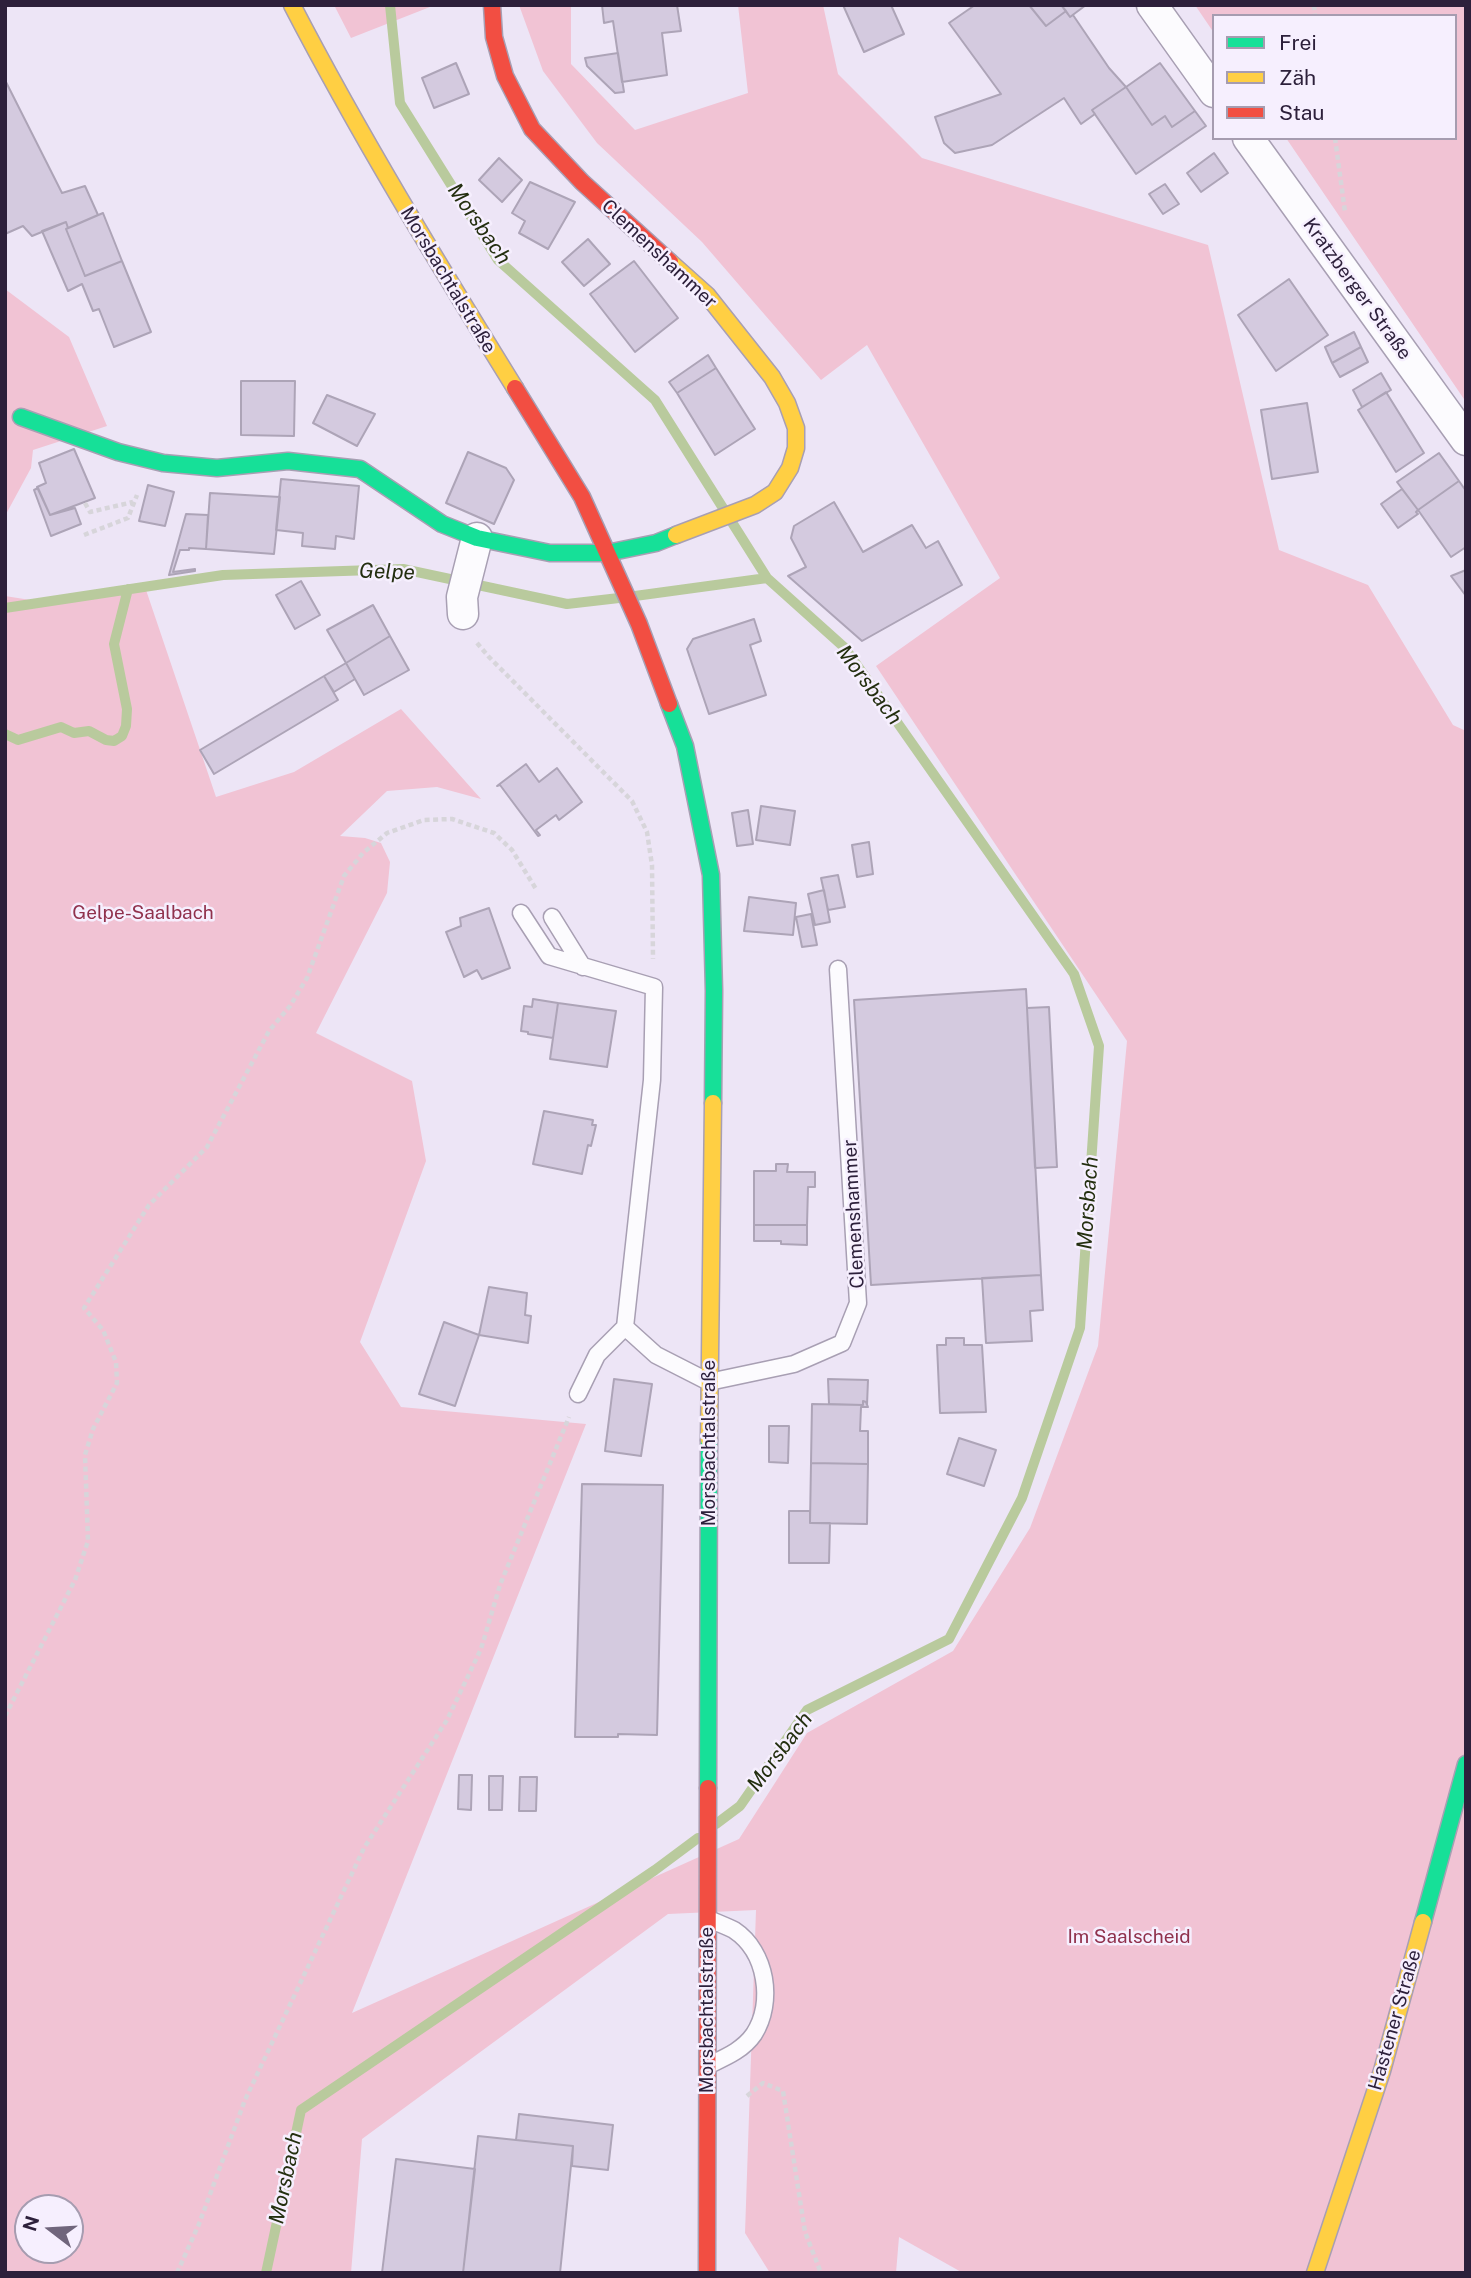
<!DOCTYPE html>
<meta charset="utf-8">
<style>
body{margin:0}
#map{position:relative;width:1471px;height:2278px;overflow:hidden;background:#ede5f6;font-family:"Public Sans",sans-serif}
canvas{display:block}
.frame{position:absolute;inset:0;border:7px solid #2d203b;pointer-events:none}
.legend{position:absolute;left:1212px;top:14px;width:245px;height:126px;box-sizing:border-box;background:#f6effe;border:2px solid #a69cb0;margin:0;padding:9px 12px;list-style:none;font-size:21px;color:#2d203b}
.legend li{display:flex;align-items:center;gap:14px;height:35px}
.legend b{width:35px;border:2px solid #a69cb0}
.north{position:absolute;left:14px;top:2194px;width:70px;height:70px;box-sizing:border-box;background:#f6effe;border:2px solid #a69cb0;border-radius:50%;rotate:287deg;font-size:19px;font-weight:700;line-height:28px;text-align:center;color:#2d203b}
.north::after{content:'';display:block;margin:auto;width:24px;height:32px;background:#70657c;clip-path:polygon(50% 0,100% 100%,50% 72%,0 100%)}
</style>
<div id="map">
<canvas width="1471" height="2278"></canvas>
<div class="frame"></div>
<ul class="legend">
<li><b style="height:9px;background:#16e098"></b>Frei</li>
<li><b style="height:9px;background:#ffcf43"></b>Zäh</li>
<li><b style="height:9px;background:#f24e42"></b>Stau</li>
</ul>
<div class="north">N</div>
</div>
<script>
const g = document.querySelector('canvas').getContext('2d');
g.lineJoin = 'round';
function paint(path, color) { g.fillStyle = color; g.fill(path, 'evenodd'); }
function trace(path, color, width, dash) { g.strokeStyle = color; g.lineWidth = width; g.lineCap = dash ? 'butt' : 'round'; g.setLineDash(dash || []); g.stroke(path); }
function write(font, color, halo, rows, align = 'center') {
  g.font = font + ' "Public Sans",sans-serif'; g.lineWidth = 5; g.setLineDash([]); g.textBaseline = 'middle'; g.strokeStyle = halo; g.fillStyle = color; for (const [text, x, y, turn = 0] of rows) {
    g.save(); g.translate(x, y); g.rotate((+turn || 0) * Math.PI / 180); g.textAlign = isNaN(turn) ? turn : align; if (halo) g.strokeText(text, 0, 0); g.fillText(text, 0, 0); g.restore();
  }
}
const green = new Path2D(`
 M334 5H435L351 38Z
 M519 5H571V64L635 130 748 93 738 5H823L838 74 922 158 1208 245 1279 550 1368 585 1453 725 1466 731V2273H963L899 2237 896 2273H770L745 2233 756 1910 668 1914 362 2139 351 2273H5V596L43 602 145 587 216 797 294 772 401 709 481 799 437 787 387 791 340 836 365 838 381 843 390 862 387 893 316 1033 412 1081 426 1161 360 1342 401 1407 586 1424 352 2013 739 1839 807 1733 953 1651 1030 1528 1098 1346 1127 1041 876 666 1000 578 867 345 821 380 702 242 597 143 543 71ZM28 2208H70V2250H28Z
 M1195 5H1466V402L1286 138H1455V16H1214V33Z
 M5 289 69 337 107 426 33 450 31 468 5 516Z`);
const stream = new Path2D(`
 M390 5 400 103 498 260 655 400 767 578 845 648 1074 974 1099 1046 1080 1328 1022 1498 949 1639 807 1710 740 1806 716 1824
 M635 596 767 578
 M5 608 223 575 403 569 567 604 619 598
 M5 734 18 740 61 727 74 733 89 731 106 740 114 741 122 736 126 726 127 709 114 644 128 589
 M266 2273 301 2110 655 1870 698 1838`);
const building = new Path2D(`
 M602 5H677L681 31 662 33 667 75 622 82 613 21 604 23Z
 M843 5H891L904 34 864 52Z
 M975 5H1029L1046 26 1066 11 1070 17 1073 15 1109 68 1126 87 1092 110 1095 114 1081 124 1064 98 992 145 955 153 944 143 935 117 1001 94 949 23Z
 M1029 5H1061L1066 11 1046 26Z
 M1061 5H1086L1070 17Z
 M618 53 624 92 615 93 587 66 585 58Z
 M456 63 469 94 434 108 422 78Z
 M1160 63 1195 111 1172 127 1165 116 1152 125 1126 87Z
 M5 80 62 193 85 186 98 215 68 228 66 222 32 236 23 226 5 234Z
 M1126 87 1152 125 1165 116 1172 127 1195 111 1206 126 1136 174 1092 110Z
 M1214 153 1228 173 1201 192 1187 173Z
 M499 158 522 180 502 202 479 180Z
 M530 182 575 202 548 249 519 233 525 221 512 213Z
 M1165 184 1179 204 1163 214 1149 194Z
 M103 213 122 261 85 276 66 229Z
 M66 222 68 228 66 229 85 276 122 261 151 332 114 347 99 309 93 311 82 284 68 291 42 231Z
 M588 239 610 264 584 286 562 262Z
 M634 261 678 318 635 352 590 294Z
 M1289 279 1328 335 1276 371 1238 315Z
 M1354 332 1361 347 1332 363 1325 347Z
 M1361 347 1368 362 1340 377 1332 363Z
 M708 355 716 368 677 393 669 382Z
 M716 368 755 429 715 455 677 393Z
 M1381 373 1391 390 1362 407 1353 390Z
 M241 381H295L294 436 241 435Z
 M1386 392 1424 453 1396 472 1358 410Z
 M327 395 375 414 357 446 313 423Z
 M1307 403 1318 472 1272 479 1261 410Z
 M74 449 95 498 50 515 37 487 46 483 39 463Z
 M468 452 506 468 514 480 494 524 446 503Z
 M1439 453 1459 481 1418 510 1397 482Z
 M281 479 359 486 354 539 336 536 335 549 302 546 303 533 276 530Z
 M1459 481 1466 491V547L1451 557 1418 510Z
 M148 485 174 492 165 526 139 521Z
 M38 488 50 515 75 508 81 524 51 536 34 490Z
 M1402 489 1418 510 1416 512 1418 514 1398 528 1381 504Z
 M210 493 280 497 274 554 206 549Z
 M834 502 863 552 912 525 926 548 938 541 962 585 862 641 788 576 806 567 791 538 794 526Z
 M186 514 208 515 206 549 189 548V550H180L173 572 195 569V571L169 575Z
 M1466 570V596L1451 576Z
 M301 581 320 615 295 629 276 595Z
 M373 605 390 636 346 663 327 630Z
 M754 619 761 641 750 645 766 695 709 714 687 649 693 639Z
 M390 636 409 670 364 695 346 663Z
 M346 663 355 679 334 692 324 676Z
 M324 676 338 700 214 774 200 750Z
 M526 764 539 782 557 768 582 802 559 820 556 815 536 830 540 835 538 836 500 785 497 786Z
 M761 806 795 811 790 845 756 840Z
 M748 810 753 844 737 846 732 813Z
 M869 842 873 874 857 877 852 845Z
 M838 875 845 907 828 910 821 878Z
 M824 890 830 922 815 925 808 894Z
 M749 897 796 903 793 935 744 931Z
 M489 908 510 968 482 979 477 970 464 977 446 932 461 926 460 918Z
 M811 914 817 945 802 947 796 917Z
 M1026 989 1041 1275 871 1285 854 1000Z
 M533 999 558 1003 553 1038 528 1034V1032L521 1031 524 1006 532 1007Z
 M558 1003 616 1011 607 1067 550 1059Z
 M1049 1007 1057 1167 1035 1168 1027 1008Z
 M544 1111 593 1120 592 1125H596L591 1146 588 1145 582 1174 533 1164Z
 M776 1164H788L787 1172H815V1187H808L807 1225H754V1171H776Z
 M754 1225H807V1245L781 1244V1241H754Z
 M1041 1275 1043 1310 1030 1311 1032 1341 986 1343 982 1278Z
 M489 1287 527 1293 525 1315 531 1316 528 1343 479 1335Z
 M444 1322 479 1335 455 1406 419 1394Z
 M946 1338H964V1345H982L986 1412 940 1413 937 1345H946Z
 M614 1379 652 1384 641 1456 605 1451Z
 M828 1379 868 1380 867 1405 866 1402 863 1401V1405L829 1404Z
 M863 1401 866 1402 868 1407H861L860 1431H868V1464L811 1463 812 1404 863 1405Z
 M769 1426H789L788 1463 769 1462Z
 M959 1438 996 1450 984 1486 947 1474Z
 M811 1463 868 1464 867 1524 810 1523Z
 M582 1484 663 1485 657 1735 618 1734V1737H575Z
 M789 1511H810V1523H830L829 1563H789Z
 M459 1775H472L471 1810 458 1809Z
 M489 1776H503L502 1810H489Z
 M520 1777H537L536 1811H519Z
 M519 2114 613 2125 608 2170 572 2166 573 2146 516 2140Z
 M478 2136 573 2146 560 2273H463Z
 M396 2159 475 2169 463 2273H382Z`);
const path = new Path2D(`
 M1314 5 1315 16
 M1335 138 1345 212
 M85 503 90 512 133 502
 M84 535 128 518 137 495
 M477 643 489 657 632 801 647 832 652 865 653 959
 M5 1716 75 1580 88 1541 85 1455 93 1429 117 1383 116 1362 103 1330 84 1308 149 1205 207 1147 269 1031 290 1006 307 978 344 876 363 853 387 833 424 820 452 819 494 833 512 850 536 889
 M747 2096 763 2083 783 2091 805 2232 821 2273
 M177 2273 199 2224 245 2100 364 1848 447 1720 481 1649 500 1585 569 1417`);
const lane = new Path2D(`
 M521 913 549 956 654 987 652 1080 625 1327 597 1355 578 1394
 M552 917 583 967
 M625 1327 656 1355 709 1382 794 1364 842 1343 858 1303 838 969
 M709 1919C717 1923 727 1926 734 1930 767 1952 774 2002 754 2034 743 2050 726 2057 709 2065`);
const street = new Path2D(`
 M1152 5 1214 92
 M1248 138 1466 440
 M463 614 462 597 477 538`);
const fast = new Path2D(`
 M21 417 118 452 163 463 217 468 288 461 360 469 442 524 477 538 550 553H607L656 543 676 535
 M669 704 685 746 711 875 714 991 713 1103
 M708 1788 709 1440
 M1423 1922 1466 1764`);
const slow = new Path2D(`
 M292 5C360 136 437 262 515 388
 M670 262 707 295 772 377 787 403 796 428V448L790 468 775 492 755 505 676 535
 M709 1440 713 1103
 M1315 2273 1382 2071 1423 1922`);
const jam = new Path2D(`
 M492 5 494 37 505 76 532 129 582 182 670 262
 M515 388 582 497 639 624 669 704
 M707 2273 708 1788`);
const streetNames = [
 ["Clemenshammer",659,254,43],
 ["Morsbachtalstraße",448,280,59],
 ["Kratzberger Straße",1357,289,54],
 ["Clemenshammer",854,1214,-93],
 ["Morsbachtalstraße",709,1443,-90],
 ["Morsbachtalstraße",707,2010,-90],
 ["Hastener Straße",1395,2020,-74]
];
const parkNames = [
 ["Gelpe-Saalbach",143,913],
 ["Im Saalscheid",1129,1937]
];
const waterNames = [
 ["Morsbach",479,224,55],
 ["Gelpe",387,572,2],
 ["Morsbach",869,685,53],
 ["Morsbach",1088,1203,-86],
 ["Morsbach",780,1752,-53],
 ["Morsbach",286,2178,-78]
];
paint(green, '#f1c3d4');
trace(stream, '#b9ca9d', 10);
paint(building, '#d4cadf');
trace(building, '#ada4b7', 2);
trace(lane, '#a89fb3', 19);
trace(street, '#a89fb3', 33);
trace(fast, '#a89fb3', 19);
trace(slow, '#a89fb3', 19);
trace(jam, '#a89fb3', 19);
trace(path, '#d7d5da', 4.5, [5, 3.5]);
trace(lane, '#fcfbfe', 16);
trace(street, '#fcfbfe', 30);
trace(fast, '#16e098', 16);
trace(slow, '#ffcf43', 16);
trace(jam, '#f24e42', 16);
write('19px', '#2d203b', '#f6effe', streetNames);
write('19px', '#90314d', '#f6effe', parkNames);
write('italic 21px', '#242f10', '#f6effe', waterNames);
</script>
